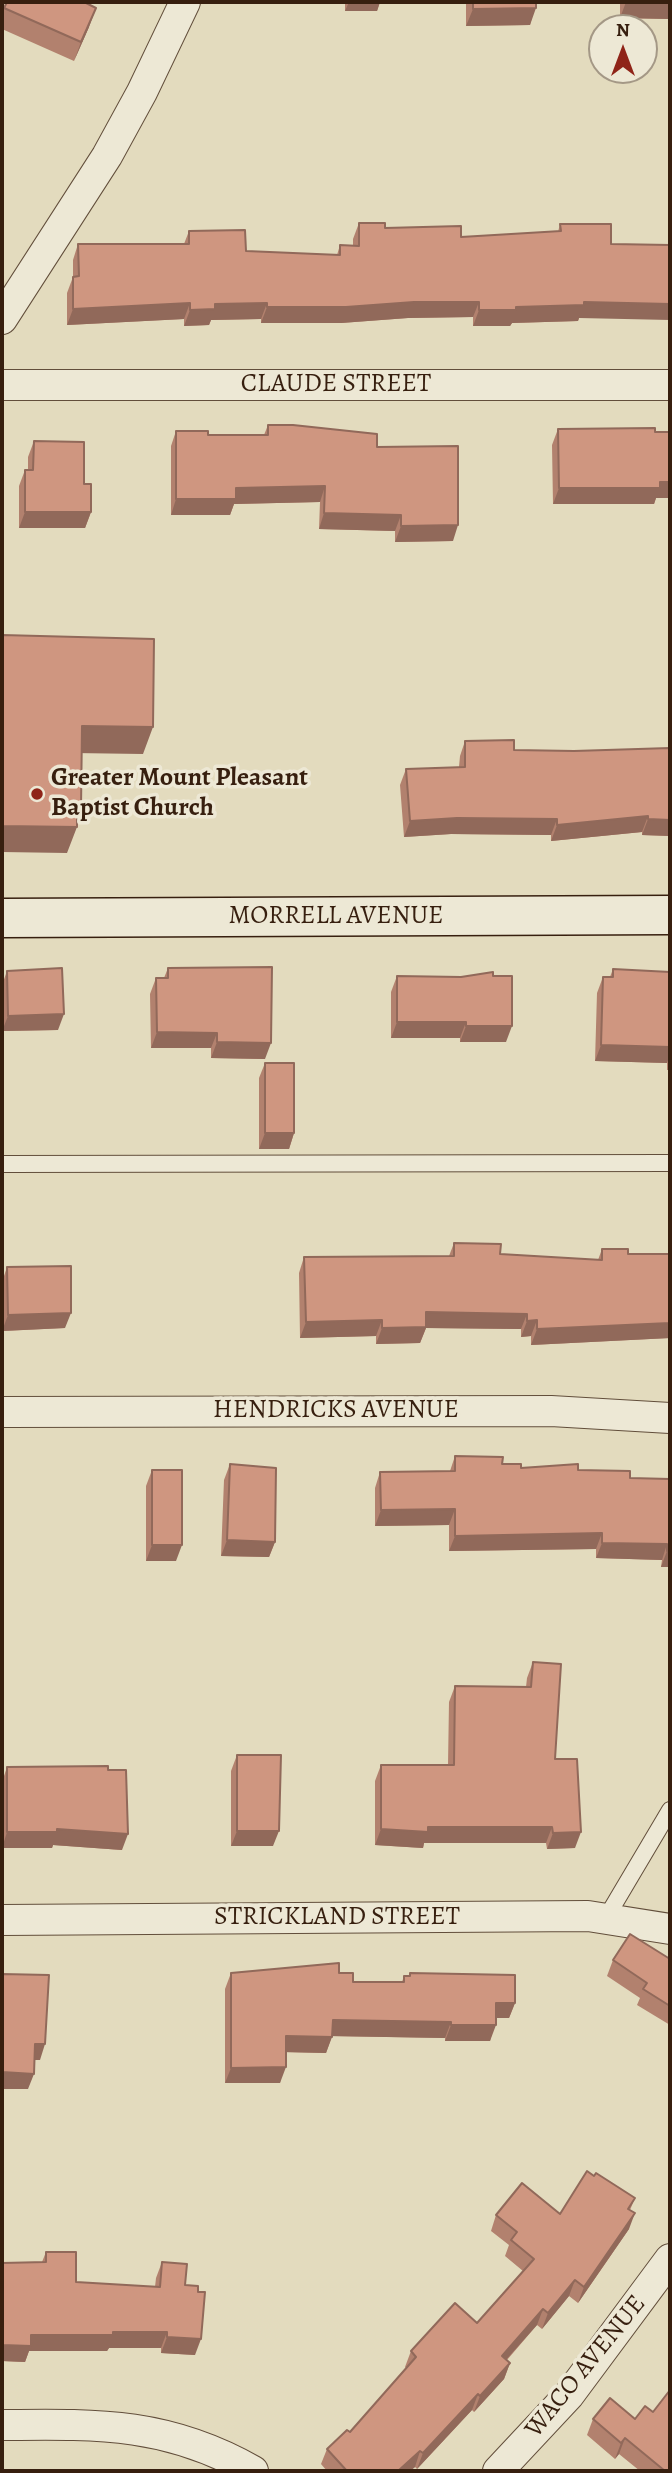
<!DOCTYPE html>
<style>
body{margin:0}
#map{position:relative;width:672px;height:2473px;overflow:hidden;background:#e3dbbe;font-family:Alegreya,serif}
canvas{display:block}
.frame{position:absolute;inset:0;border:4px solid #371f0f;pointer-events:none}
.north{position:absolute;left:588px;top:14px;width:70px;height:70px;box-sizing:border-box;background:#ede8d5;border:2px solid #a49886;border-radius:50%;rotate:0deg;font-size:19px;font-weight:700;line-height:28px;text-align:center;color:#371f0f}
.north::after{content:'';display:block;margin:auto;width:24px;height:32px;background:#8f2418;clip-path:polygon(50% 0,100% 100%,50% 72%,0 100%)}
</style>
<div id="map">
<canvas width="672" height="2473"></canvas>
<div class="frame"></div>
<div class="north">N</div>
</div>
<script>
const g = document.querySelector('canvas').getContext('2d');
g.lineJoin = 'round';
function trace(path, color, width, dash) { g.strokeStyle = color; g.lineWidth = width; g.lineCap = dash ? 'butt' : 'round'; g.setLineDash(dash || []); g.stroke(path); }
function paint(path, color) { g.fillStyle = color; g.fill(path, 'evenodd'); }
function write(font, color, halo, rows, align = 'center') {
  g.font = font + ' Alegreya,serif'; g.lineWidth = 7; g.setLineDash([]); g.textBaseline = 'middle'; g.strokeStyle = halo; g.fillStyle = color; for (const [text, x, y, turn = 0] of rows) {
    g.save(); g.translate(x, y); g.rotate((+turn || 0) * Math.PI / 180); g.textAlign = isNaN(turn) ? turn : align; if (halo) g.strokeText(text, 0, 0); g.fillText(text, 0, 0); g.restore();
  }
}
const lane = new Path2D(`
 M2 1164 670 1163
 M606 1918 670 1810`);
const street = new Path2D(`
 M2 319 107 156 142 92 185 2
 M2 385H670
 M2 1412 551 1411 670 1418
 M2 1920 588 1916 670 1929
 M2 2425C97 2424 167 2422 253 2471
 M498 2471 569 2395 670 2259`);
const secondary = new Path2D(`
 M2 918 670 915`);
const wall = new Path2D(`
 M7 2H88L87 4 89 27 74 61 2 29V14Z
 M345 2H536L530 25 466 26V2H380L377 11H345Z
 M620 2H670V19L620 18Z
 M359 223 385 228 461 237 558 232 560 224 579 318 578 321 512 323 510 326H473V317L408 318 341 323H261V319L211 320 209 325 184 326V319L67 325V293L73 277V260L78 244H184L189 231 246 251 337 255 340 245 353 246V239Z
 M268 425 377 447 453 541 395 542V531L319 529 320 502 234 504 230 515H171V446L176 431 208 435H264Z
 M558 429 655 432 670 498H656L654 504H553L552 445Z
 M34 441 84 484 91 512 85 528H19V486L25 470H28V457Z
 M465 741 514 750 574 751 670 836 642 835V832L551 841V835L451 834 404 837 400 785 406 769 459 767 460 756Z
 M168 968 265 1059 211 1058V1048H151L150 994 156 978H164Z
 M613 969 670 972V1070H667V1063L595 1061 597 993 603 977H610Z
 M7 971 58 1030 2 1031V985Z
 M397 976H493L506 1042H460V1038H391V992Z
 M265 1063 294 1133 289 1149H259V1078Z
 M454 1243 500 1254 598 1260 602 1249 628 1254H670V1350V1338L531 1345V1336L521 1337V1329L426 1328 420 1343 376 1344V1336L300 1338 299 1273 304 1257 449 1256Z
 M7 1267 65 1328 2 1331V1282Z
 M455 1456 521 1468 578 1470 630 1478 670 1479V1567H661L662 1560 596 1558V1549L449 1551V1525L375 1526V1488L380 1472 450 1471Z
 M230 1464 275 1542 269 1557 221 1556 224 1480Z
 M152 1470 176 1561H146V1486Z
 M533 1662 575 1848 547 1849 546 1843H424L423 1848 375 1845V1781L381 1765H448L449 1702 455 1686 526 1687 527 1678Z
 M237 1755 273 1846H231V1771Z
 M7 1767 108 1770 122 1850 53 1845 52 1848H2V1782Z
 M670 1959V2025L637 2005 640 1998 607 1976 613 1960Z
 M231 1973H339L353 1982H402L404 1976H409L410 1973 515 2003 509 2018H496L490 2041H445V2038L332 2036 326 2053 286 2052 280 2083H225V1989Z
 M635 2198 630 2210 629 2229 578 2303 569 2296 542 2329 537 2325 507 2360 510 2363 504 2379 474 2412 472 2410 417 2469 415 2467 410 2471H327L321 2464 327 2449 350 2432 406 2368 405 2367 411 2351 477 2323 523 2271 505 2256 509 2245 491 2231 496 2215 560 2214Z
 M46 2252 76 2282 155 2287 156 2278 162 2262 185 2285 195 2355 161 2353V2348H109L107 2351H29L25 2362 2 2361V2263L42 2262Z
 M610 2398 670 2471H640L619 2454 615 2459 587 2435 593 2419Z`);
const shadedWall = new Path2D(`
 M349 2H466H380L377 11H345Z
 M626 2H670V19L620 18Z
 M96 8 89 27 74 61 81 42Z
 M536 8 530 25 466 26 473 9Z
 M414 302H479L473 317 408 318 341 323H261L267 307Z
 M584 302 670 304V320L579 318 578 321 512 323 510 326H473L479 310Z
 M190 303 184 319 67 325 73 309Z
 M267 303 261 319 211 320 209 325 184 326 190 310 215 304Z
 M660 482H670V498H656L654 504H553L559 488Z
 M325 486 320 502 234 504 230 515H171L176 499 236 488Z
 M25 512H91L85 528H19Z
 M324 513 401 515 395 531 319 529Z
 M458 525 453 541 395 542 401 526Z
 M82 726 153 727 143 754 73 753Z
 M77 808H81L75 827H77L67 853 2 852V826Z
 M648 816 642 832 551 841 557 825Z
 M457 818 557 819 551 835 451 834 404 837 410 821Z
 M648 819 670 820V836L642 835Z
 M64 1014 58 1030 2 1031 8 1016Z
 M397 1022H466L460 1038H391Z
 M466 1026H512L506 1042H460Z
 M157 1032 217 1033 211 1048H151Z
 M217 1042 271 1043 265 1059 211 1058Z
 M601 1045 670 1047V1055L667 1063 595 1061Z
 M265 1133H294L289 1149H259Z
 M426 1312 527 1314 521 1329 426 1328 420 1343 376 1344 382 1328Z
 M71 1313 65 1328 2 1331 8 1315Z
 M382 1320 376 1336 300 1338 306 1322Z
 M537 1320 531 1336 521 1337 527 1321Z
 M670 1323V1338L531 1345 537 1329Z
 M455 1509 449 1525 375 1526 381 1510Z
 M602 1533 596 1549 449 1551 455 1536Z
 M227 1540 275 1542 269 1557 221 1556Z
 M602 1543 667 1544 662 1560 596 1558Z
 M152 1545H182L176 1561H146Z
 M667 1551H670V1567H661Z
 M428 1827H552L546 1843H424L423 1848 375 1845 381 1829Z
 M57 1829 128 1834 122 1850 53 1845 52 1848H2L7 1832Z
 M237 1831H279L273 1846H231Z
 M581 1832 575 1848 547 1849 553 1833Z
 M496 2003H515L509 2018H491Z
 M333 2020 451 2022 445 2038 327 2036Z
 M451 2025H496L490 2041H445Z
 M286 2036 332 2037 326 2053 280 2052Z
 M35 2044H45L40 2060H29Z
 M286 2067 280 2083H225L231 2068Z
 M2 2072 34 2074 28 2089H2Z
 M635 2213 629 2229 578 2303 584 2287Z
 M575 2280 569 2296 542 2329 548 2313Z
 M543 2309 537 2325 496 2371 502 2356Z
 M113 2332H167L161 2348H109L107 2351H29L25 2362 2 2361V2345L31 2335Z
 M167 2337 201 2339 195 2355 161 2353Z
 M510 2363 504 2379 474 2412 480 2396Z
 M478 2394 472 2410 417 2469 423 2453Z
 M625 2438 619 2454 615 2459 621 2443Z
 M420 2451 415 2467 410 2471H398Z`);
const building = new Path2D(`
 M7 2H86V3L96 8 81 42 4 8Z
 M473 2H536V8L473 9Z
 M359 223H385V228L461 226V237L561 231 560 224H611V244L670 245V304L584 302V305L516 307V310H479V302H414L346 307H267V303L215 304V309L190 310V303L73 309V277L79 276 78 244H189V231L245 230 246 251 340 255V245L359 246Z
 M268 425H293L377 434V447L458 446V525L401 526V515L324 513 325 486 236 488V499H176V431H208V435H268Z
 M655 428V432H670V482H660V488H559L558 429Z
 M34 441 84 442V484H91V512H25V470H33Z
 M2 635 154 639 153 727 82 726 81 808H77V827L2 826Z
 M514 740V750L574 751 670 748V820L648 819V816L557 825V819L457 818 410 821 406 769 465 767V741Z
 M272 967 271 1043 217 1042V1033L157 1032 156 978H168V968Z
 M62 968 64 1014 8 1016 7 971Z
 M613 969 670 972V1047L601 1045 603 977H613Z
 M493 972V976H512V1026H466V1022H397V976L461 977Z
 M265 1063H294V1133H265Z
 M454 1243 501 1244 500 1254 602 1260V1249H628V1254H670V1323L537 1329V1320L527 1321V1314L426 1312V1327L382 1328V1320L306 1322 304 1257 454 1256Z
 M71 1266V1313L8 1315 7 1267Z
 M455 1456 503 1457 502 1464H521V1468L578 1464V1470L630 1471V1478L670 1479V1551H667V1544L602 1543V1533L455 1536V1509L381 1510 380 1472 455 1471Z
 M230 1464 276 1468 275 1542 227 1540Z
 M152 1470H182V1545H152Z
 M533 1662 561 1664 555 1759H577L581 1832 553 1833 552 1827H428V1832L381 1829V1765H454L455 1686 531 1687Z
 M237 1755H281L279 1831H237Z
 M108 1766V1770H126L128 1834 57 1829V1832H7V1767Z
 M630 1934 670 1959V2006L643 1989 647 1983 613 1960Z
 M339 1963V1973H353V1982H404V1976H410V1973L515 1975V2003H496V2025H451V2022L333 2020 332 2037 286 2036V2067L231 2068V1973Z
 M2 1974 49 1975 45 2044H35L34 2074 2 2072Z
 M587 2171 594 2176 596 2173 635 2198 628 2209 635 2213 584 2287 575 2280 548 2313 543 2309 502 2356 510 2363 480 2396 478 2394 423 2453 420 2451 398 2471H347L327 2449 347 2430 350 2432 416 2357 411 2351 455 2303 477 2323 534 2259 511 2240 517 2232 496 2215 522 2183 560 2214Z
 M46 2252H76V2282L160 2287 162 2262 187 2264 185 2285 198 2286V2292H205L201 2339 167 2337V2332H113V2335H31V2346L2 2345V2263L46 2262Z
 M670 2390V2471H665L625 2438 621 2443 593 2419 610 2398 635 2419 645 2406 653 2412Z`);
const markers = [
 [37,794,7,"#8f2418"]
];
const streetNames = [
 ["CLAUDE STREET",336,385],
 ["MORRELL AVENUE",336,917],
 ["HENDRICKS AVENUE",336,1411],
 ["STRICKLAND STREET",337,1918],
 ["WACO AVENUE",586,2367,-51]
];
const poiNames = [
 ["Greater Mount Pleasant",51,779],
 ["Baptist Church",51,809]
];
trace(lane, '#624e3b', 18);
trace(street, '#624e3b', 32);
trace(secondary, '#371f0f', 41);
trace(lane, '#ede8d5', 16);
trace(street, '#ede8d5', 30);
trace(secondary, '#ede8d5', 38);
paint(wall, '#b2816e');
paint(shadedWall, '#91695a');
paint(building, '#cf9680');
trace(building, '#91695a', 2);
for (const [x, y, r, color] of markers) { const dot = new Path2D(); dot.arc(x, y, r, 0, 2 * Math.PI); g.fillStyle = color; g.fill(dot); trace(dot, '#ede8d5', 2.5); }
write('26px', '#371f0f', '#ede8d5', streetNames);
write('bold 26px', '#371f0f', '#ede8d5', poiNames, 'left');
</script>
